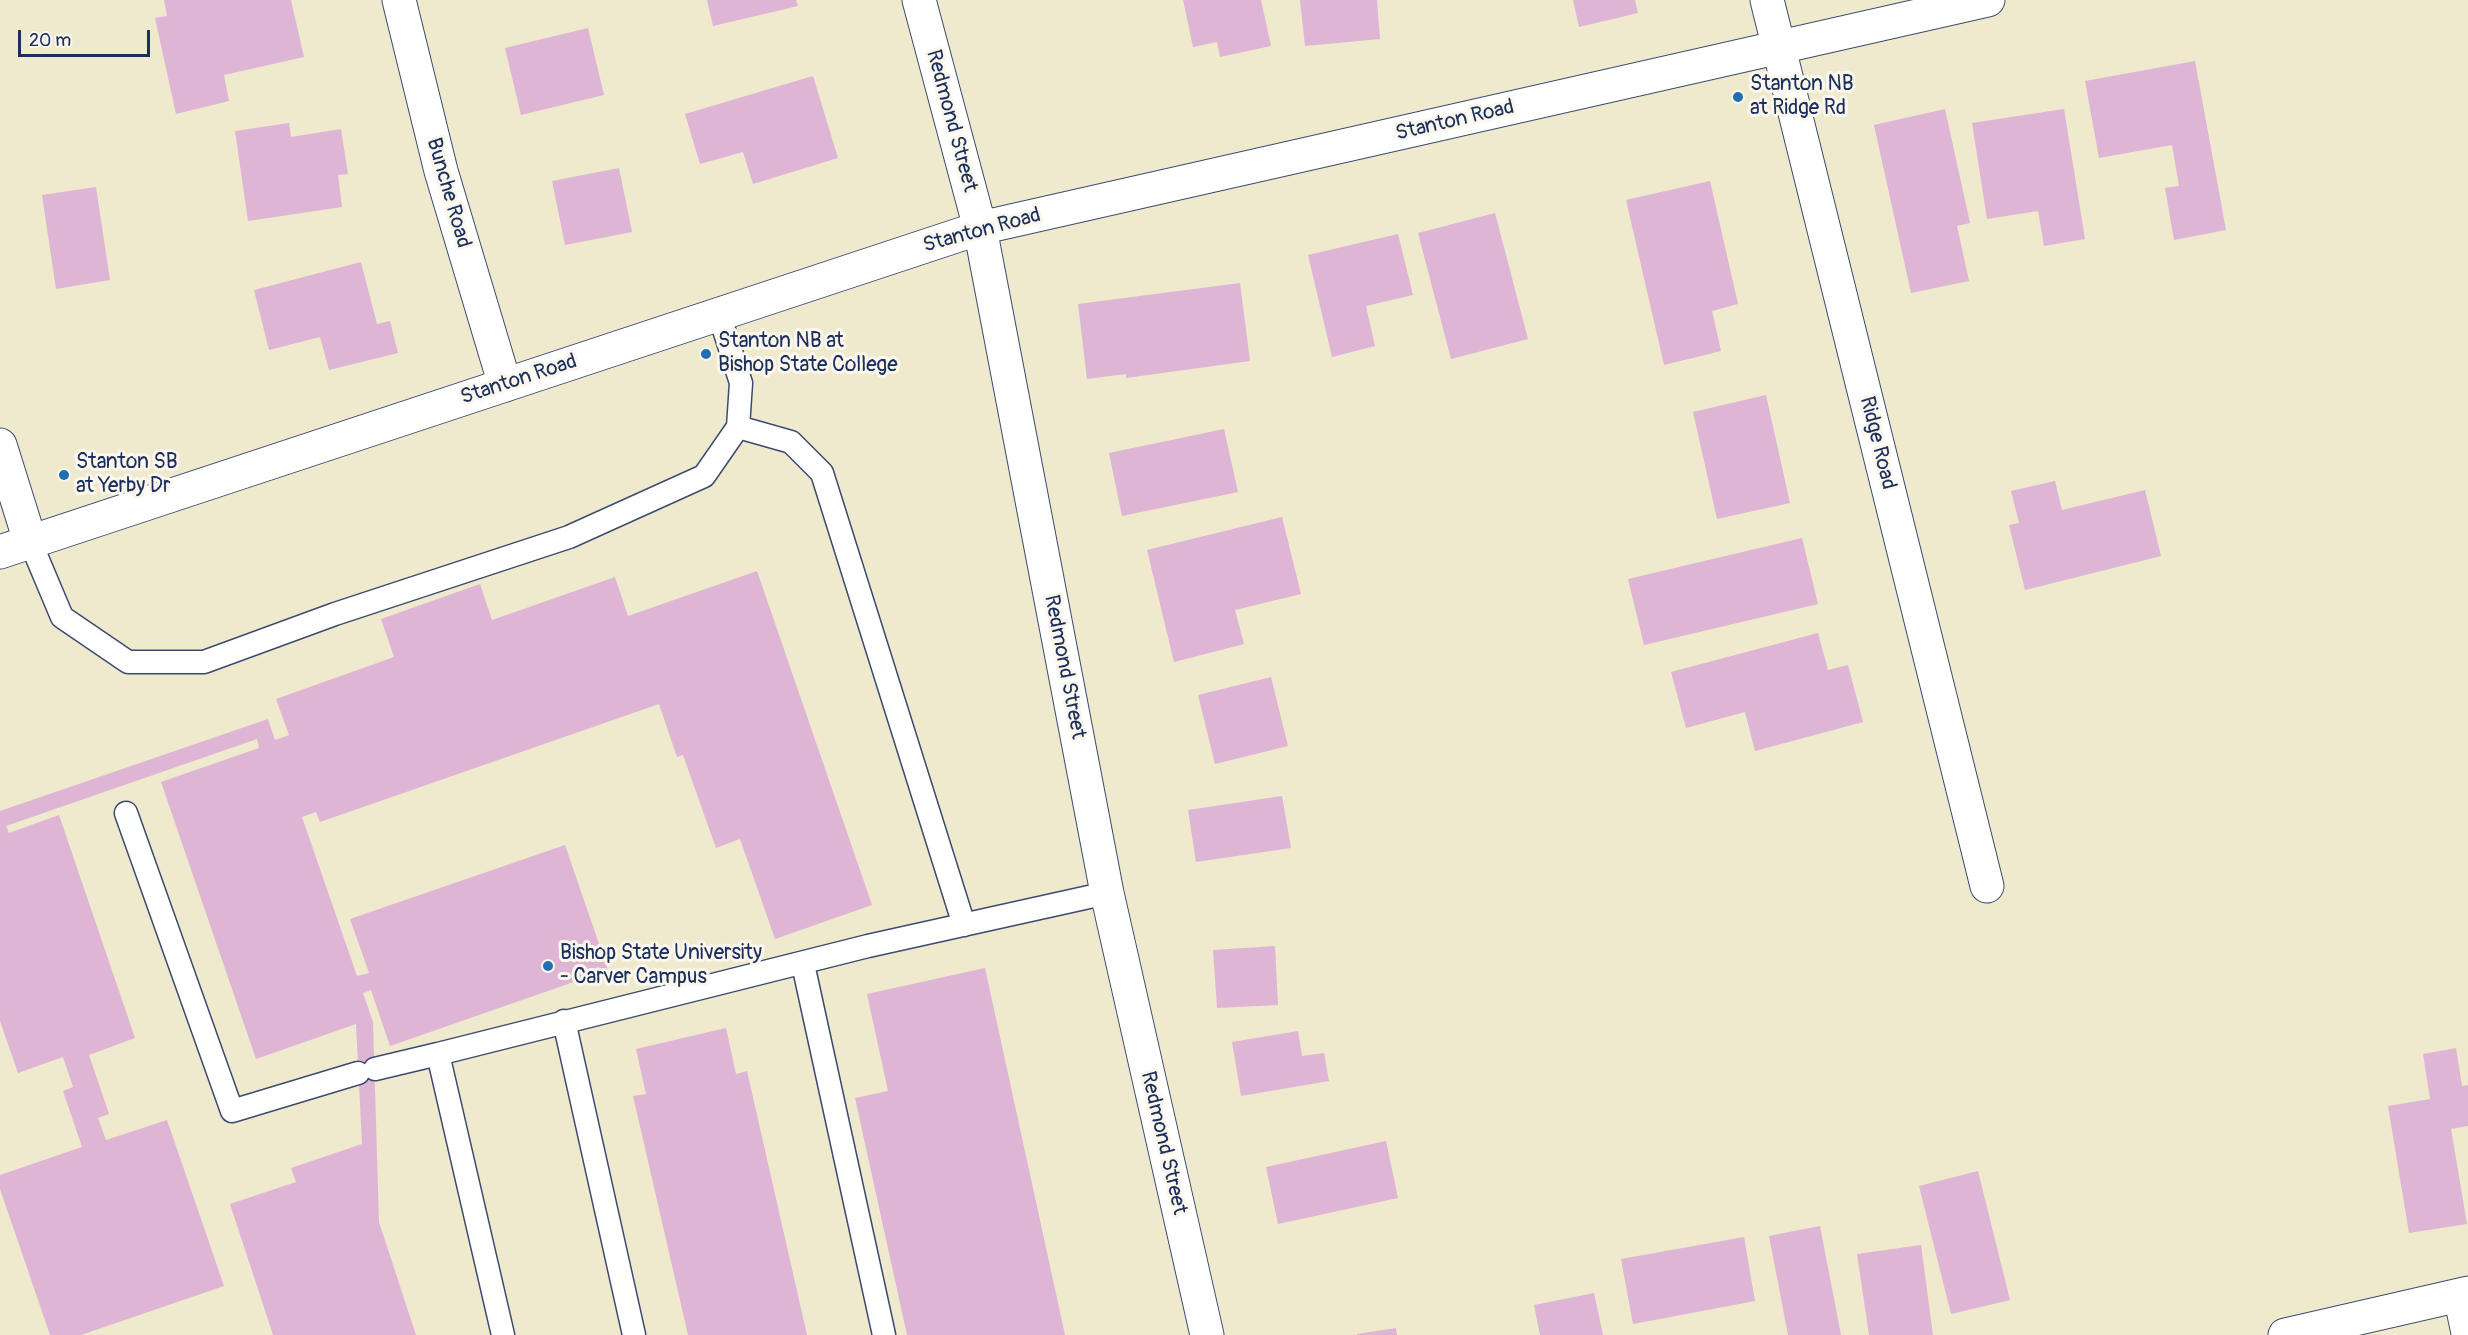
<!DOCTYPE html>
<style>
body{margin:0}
#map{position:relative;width:2468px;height:1335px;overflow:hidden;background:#efe9ce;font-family:Pangolin,sans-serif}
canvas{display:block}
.scale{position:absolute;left:18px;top:30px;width:132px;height:27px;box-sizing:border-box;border:3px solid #1b2f5e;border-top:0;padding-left:8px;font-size:18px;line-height:21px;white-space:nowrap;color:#1b2f5e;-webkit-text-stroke:4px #fbf7ec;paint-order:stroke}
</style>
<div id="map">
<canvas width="2468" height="1335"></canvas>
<div class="scale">20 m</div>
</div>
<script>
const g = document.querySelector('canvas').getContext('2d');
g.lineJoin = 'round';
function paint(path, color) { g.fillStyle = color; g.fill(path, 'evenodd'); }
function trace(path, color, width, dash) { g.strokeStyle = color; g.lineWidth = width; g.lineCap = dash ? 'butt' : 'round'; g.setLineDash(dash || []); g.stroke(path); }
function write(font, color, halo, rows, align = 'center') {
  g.font = font + ' Pangolin,sans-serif'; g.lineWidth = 6; g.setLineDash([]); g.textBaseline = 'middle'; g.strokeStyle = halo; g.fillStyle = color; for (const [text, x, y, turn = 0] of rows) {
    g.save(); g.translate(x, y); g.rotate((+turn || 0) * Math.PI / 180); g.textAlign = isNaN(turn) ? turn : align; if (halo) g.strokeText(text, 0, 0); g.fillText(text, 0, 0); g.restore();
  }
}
const building = new Path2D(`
 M164 0H291L304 57 224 75 229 101 176 114 155 18 167 16Z
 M707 0H796L798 6 713 26Z
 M1183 0H1261L1271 46 1220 57 1217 42 1193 47Z
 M1300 0H1377L1380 39 1305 46Z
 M1573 0H1635L1638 13 1579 27Z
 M588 28 604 95 521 115 505 48Z
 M2195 61 2226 230 2174 240 2165 188 2179 186 2172 145 2099 158 2085 81Z
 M813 76 838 158 753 184 743 152 700 164 685 114Z
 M1945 109 1970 223 1957 226 1969 281 1911 293 1874 125Z
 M2064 109 2085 239 2044 246 2038 211 1987 219 1972 123Z
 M289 123 291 137 341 129 348 174 338 175 342 207 248 221 235 131Z
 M619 168 632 232 565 245 552 181Z
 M1710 181 1738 304 1712 311 1721 351 1664 365 1626 200Z
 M96 187 110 280 56 289 42 195Z
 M1495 213 1528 339 1451 359 1418 233Z
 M1398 234 1413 295 1366 306 1375 346 1332 357 1308 255Z
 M361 262 377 324 390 321 398 353 329 370 320 337 269 350 254 290Z
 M1240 283 1250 361 1126 378V374L1087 379 1078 304Z
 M1766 395 1790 503 1717 519 1693 412Z
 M1224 429 1238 492 1122 516 1109 453Z
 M2055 481 2062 510 2145 490 2161 556 2025 590 2009 525 2019 523 2011 491Z
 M1282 517 1301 594 1235 610 1244 644 1174 662 1147 550Z
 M1802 538 1818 604 1644 645 1628 579Z
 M757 571 872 905 775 939 740 839 716 848 683 755 677 757 659 704 320 822 316 812 302 817 357 976 369 973 350 919 565 845 608 970 390 1046 371 990 363 993 373 1022 379 1222 416 1335H273L230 1204 296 1182 291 1168 362 1144 356 1024 256 1059 161 782 259 748 257 739 6 826 9 833 59 815 135 1038 89 1055 109 1114 98 1118 106 1140 167 1120 224 1286 81 1335H50L0 1189V1175L82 1147 63 1091 73 1087 63 1057 18 1073 0 1021V811L268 719 275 740 289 735 276 699 394 657 381 619 480 584 492 620 615 577 628 616Z
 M1818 633 1828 670 1848 665 1863 722 1755 751 1745 712 1686 728 1671 672Z
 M1271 677 1288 746 1215 764 1198 695Z
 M1282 796 1291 848 1196 862 1188 810Z
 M1275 946 1278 1005 1217 1008 1213 950Z
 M985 968 1065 1335H907L855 1098 888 1091 867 994Z
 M726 1028 736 1074 747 1071 807 1335H688L633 1096 646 1094 636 1049Z
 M1298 1031 1302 1056 1324 1053 1329 1081 1241 1096 1232 1042Z
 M2456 1048 2462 1086 2468 1085V1126L2451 1129 2467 1224 2409 1233 2388 1106 2430 1099 2423 1054Z
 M1386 1141 1398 1198 1278 1224 1266 1167Z
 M1978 1171 2010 1300 1951 1314 1919 1186Z
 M1820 1226 1841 1335H1788L1769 1236Z
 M1744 1237 1755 1301 1633 1324 1621 1259Z
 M1921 1245 1933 1335H1869L1857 1254Z
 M1594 1293 1603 1335H1540L1534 1305Z
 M1396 1328 1397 1335H1357V1334Z`);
const lane = new Path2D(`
 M738 427 791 442 822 473 964 925
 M30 541 62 617 128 662H204L335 614 569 537 704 476 738 427 741 383 719 314
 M126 813 232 1111 358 1073
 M803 964 884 1335
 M564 1021 634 1335
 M375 1069 438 1054
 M503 1335 438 1054 868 946 1107 893`);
const street = new Path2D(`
 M399 0 441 171 505 385
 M919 0 980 228 1107 893 1207 1335
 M1767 0 1987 886
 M0 445 30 541
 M2460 1295 2468 1333
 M2285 1335 2468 1293`);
const secondary = new Path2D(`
 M0 552 980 228 1988 0`);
const markers = [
 [1738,97,6,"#1f6fb2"],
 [706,354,6,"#1f6fb2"],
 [64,475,6,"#1f6fb2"],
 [548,966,6,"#1f6fb2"]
];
const poiNames = [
 ["Stanton NB",1750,85],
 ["at Ridge Rd",1750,109],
 ["Stanton NB at",718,342],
 ["Bishop State College",718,366],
 ["Stanton SB",76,463],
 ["at Yerby Dr",76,487],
 ["Bishop State University",560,954],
 ["- Carver Campus",560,978]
];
const streetNames = [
 ["Redmond Street",951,121,75],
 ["Stanton Road",1455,121,-13],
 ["Bunche Road",448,193,74],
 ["Stanton Road",982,231,-15],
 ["Stanton Road",519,380,-18],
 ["Ridge Road",1877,443,76],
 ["Redmond Street",1064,667,79],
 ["Redmond Street",1163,1143,77]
];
paint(building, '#deb5d4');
trace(lane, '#3b4b6f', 25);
trace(street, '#3b4b6f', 35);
trace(secondary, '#3b4b6f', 35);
trace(lane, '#fff', 22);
trace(street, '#fff', 33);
trace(secondary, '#fff', 33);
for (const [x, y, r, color] of markers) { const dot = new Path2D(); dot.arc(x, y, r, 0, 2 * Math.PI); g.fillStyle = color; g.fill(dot); trace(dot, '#fbf7ec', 2); }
write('21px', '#1b2f5e', '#fbf7ec', poiNames, 'left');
write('21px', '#1b2f5e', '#fbf7ec', streetNames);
</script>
